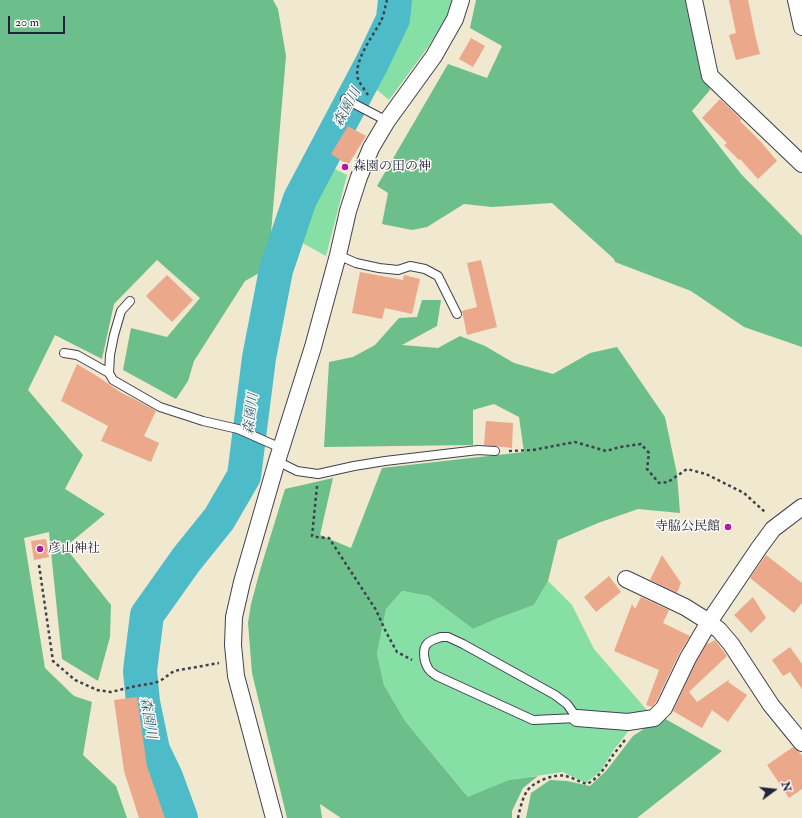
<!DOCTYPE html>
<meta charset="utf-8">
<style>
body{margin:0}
#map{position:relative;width:802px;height:818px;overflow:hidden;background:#f0e9cf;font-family:"IM FELL Double Pica",serif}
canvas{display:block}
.north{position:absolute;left:754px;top:770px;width:40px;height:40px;-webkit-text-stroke:3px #fdfcf7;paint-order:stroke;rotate:75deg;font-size:11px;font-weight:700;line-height:16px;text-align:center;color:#22223b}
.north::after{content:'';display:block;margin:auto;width:14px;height:18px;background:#22223b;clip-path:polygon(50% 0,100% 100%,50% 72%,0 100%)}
.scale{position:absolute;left:8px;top:16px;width:57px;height:18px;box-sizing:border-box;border:2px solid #22223b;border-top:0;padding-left:5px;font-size:12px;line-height:14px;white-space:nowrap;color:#22223b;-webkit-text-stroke:3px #fdfcf7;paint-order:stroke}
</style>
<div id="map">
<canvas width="802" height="818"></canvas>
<div class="north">N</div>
<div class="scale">20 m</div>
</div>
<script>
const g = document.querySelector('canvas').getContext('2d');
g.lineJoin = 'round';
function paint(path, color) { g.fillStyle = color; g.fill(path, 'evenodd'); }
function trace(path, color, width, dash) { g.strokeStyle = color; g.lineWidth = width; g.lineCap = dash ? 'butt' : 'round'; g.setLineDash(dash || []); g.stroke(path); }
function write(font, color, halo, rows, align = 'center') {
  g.font = font + ' "IM FELL Double Pica","Noto Serif JP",serif'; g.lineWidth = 3; g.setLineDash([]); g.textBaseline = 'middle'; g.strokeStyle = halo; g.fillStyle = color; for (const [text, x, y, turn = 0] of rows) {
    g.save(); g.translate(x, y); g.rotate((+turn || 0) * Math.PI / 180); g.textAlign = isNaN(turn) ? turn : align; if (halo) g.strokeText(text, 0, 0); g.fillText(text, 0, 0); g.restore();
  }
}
const green = new Path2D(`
 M406 0H452L447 16 428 47 389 100 369 83 390 43 405 7Z
 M325 164 347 175 326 256 297 240Z
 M548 581 572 605 594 649 652 716 630 729 613 751 600 772 586 783 563 772 509 780 469 798 405 721 384 685 377 654 386 609 402 591 429 596 473 629 496 619 534 605Z`);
const forest = new Path2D(`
 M0 0H273L278 9 286 56 268 268 245 281 194 361 188 381 176 399 123 370 131 328 167 337 200 298 157 260 114 304 102 359 55 335 28 390 83 455 65 489 105 514 65 547 111 605 110 637 98 681 62 659 49 532 24 538 45 668 74 696 92 702 83 755 116 786 127 818H0Z
 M476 0H687L710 90 692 111 741 174 802 236V347L744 327 691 291 615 262 614 259 552 203 492 207 464 204 427 227 412 230 382 224 388 193 377 186 448 64 487 78 502 46 470 28Z
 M422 300H441L437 326 402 345 438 348 460 336 485 346 514 363 553 374 590 353 617 347 665 417 677 474 680 513 638 509 598 523 558 540 548 581 534 605 496 619 473 629 429 596 402 591 386 609 377 654 384 685 405 721 468 797 509 780 538 776 523 788 512 811V818H341L320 804 322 818H287L252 673 248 623 251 604 261 567 285 489 333 478 320 535 351 548 382 468 524 452 519 417 494 404 473 410V445L324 447 329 362 353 357 375 345 399 318 417 317Z
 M662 717 722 751 637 818H526L531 793 550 780 567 781 590 786 606 771 633 736Z`);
const river = new Path2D(`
 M181 818 166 777 153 750 143 702 140 671 147 615 186 560 219 519 244 476 259 358 276 270 300 199 373 61 393 19 395 0`);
const building = new Path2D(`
 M729 0H748L756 39 760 54 736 60 729 35 736 33Z
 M471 38 485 46 473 67 459 59Z
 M720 99 741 119 740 121 761 142 777 161 758 179 740 159 739 160 724 145 727 143 702 118Z
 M348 126 366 136 348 165 331 154Z
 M481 260 497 327 467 335 462 311 477 307 467 263Z
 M360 272 403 280 404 275 420 279 412 314 385 308 382 319 352 313Z
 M167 275 193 300 172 322 146 296Z
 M77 364 100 378 120 392 136 400 156 411 144 436 159 443 151 462 101 441 108 426 61 401Z
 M486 421 513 423 512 448 484 445Z
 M46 539 49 557 34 560 31 541Z
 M662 555 681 583 677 593 650 580Z
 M766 555 802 583V603L794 613 750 578Z
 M609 576 621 592 596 612 584 597Z
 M641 597 669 610 663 623 690 636 679 654 656 702 652 707 646 705 659 670 614 651 632 604 635 609Z
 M753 597 766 618 751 633 734 615Z
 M715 640 727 656 689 692 697 702 730 679 728 682 747 695 728 722 712 710 702 728 673 711 696 662 707 643 708 644Z
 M790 647 802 664V689L790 672 783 676 772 660Z
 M137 697 147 766 165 818H139L124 771 114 700Z
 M793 747 799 752 802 756V789L789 798 767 765Z`);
const path = new Path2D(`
 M368 95C365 90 360 84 358 79 353 61 373 36 381 21 384 15 385 7 387 0
 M509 451 533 450 575 442 606 451 620 447 641 444 649 453 647 469 659 483 668 482 687 469 706 474 744 493 766 513
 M317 486 312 536 317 537 329 538 376 610 386 632 397 652 412 660
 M39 565 53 661 75 680 97 690 111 692 136 686 155 683 163 679 174 671 219 663
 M518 818C520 809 522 799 527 791 533 782 555 773 566 776 573 778 580 782 587 784 599 778 606 766 613 755 617 750 621 745 625 740`);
const service = new Path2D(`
 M345 99 387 121
 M338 255 356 263 379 268 398 270 410 266 425 269 438 276 457 314
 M130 301 121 311 114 335 110 355 109 373 113 380 160 407 203 421 238 429 281 448
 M64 353 77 355 109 373
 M277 461 297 471 318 474 354 466 385 461 478 450 495 451
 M441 637H448L463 644 555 695 567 704 577 718 533 720 437 676C434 674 429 671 428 668 424 662 422 649 427 644 430 640 436 639 441 637Z`);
const minor = new Path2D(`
 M694 0 710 76 802 164
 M796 0 802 27
 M626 579 685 607 709 622 719 630 731 644 771 705 802 743
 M577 718 628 722 654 718 664 708 688 658 709 622 759 548 773 529 802 507
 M274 818 236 676 233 645 234 617 242 582 277 461 313 347 338 255 348 211 359 177 371 148 387 121 434 56 455 19 461 0`);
const markers = [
 [345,167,4,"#b5179e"],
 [728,527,4,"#b5179e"],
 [40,549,4,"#b5179e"]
];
const poiNames = [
 ["森園の田の神",353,167],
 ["寺脇公民館",720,527,"right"],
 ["彦山神社",48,549]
];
const waterNames = [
 ["森園川",348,108,-62],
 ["森園川",252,414,-83],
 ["森園川",147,718,80]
];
paint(green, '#86e0a5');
paint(forest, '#6cbe8a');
trace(river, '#4ebbc8', 34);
paint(building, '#eba88b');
trace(service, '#414051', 10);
trace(minor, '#414051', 18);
trace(path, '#414051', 2.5, [3, 3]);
trace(service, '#fff', 8);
trace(minor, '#fff', 16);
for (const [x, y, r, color] of markers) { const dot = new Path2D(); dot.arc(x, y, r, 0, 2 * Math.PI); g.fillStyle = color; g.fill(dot); trace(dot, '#fdfcf7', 1.5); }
write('13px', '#22223b', '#fdfcf7', poiNames, 'left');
write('italic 14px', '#345f73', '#fdfcf7', waterNames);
</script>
